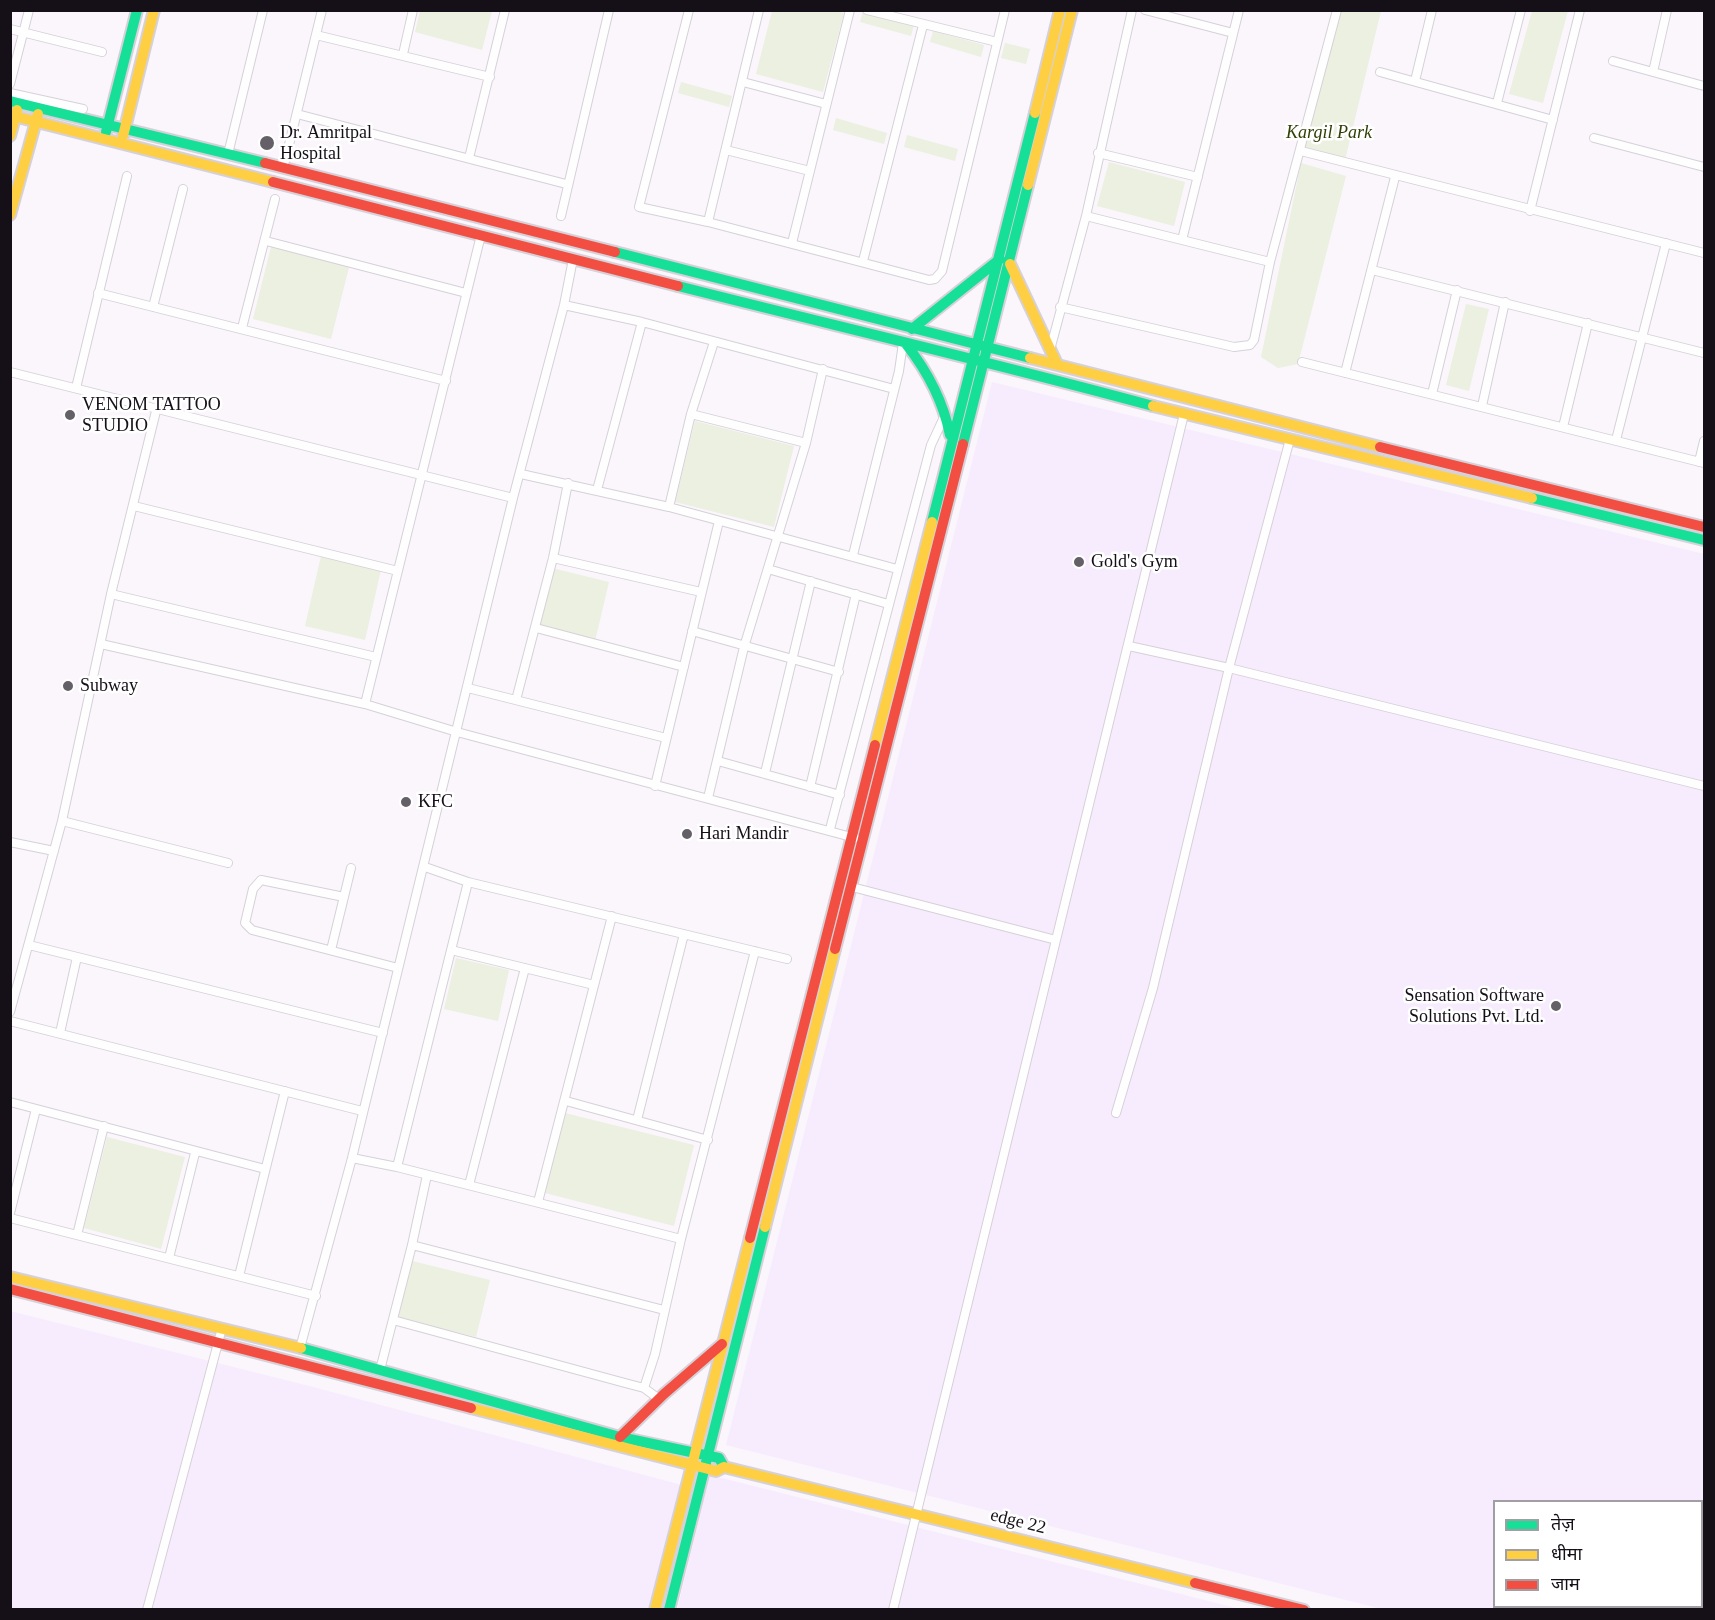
<!DOCTYPE html>
<meta charset="utf-8">
<style>
body{margin:0}
#map{position:relative;width:1715px;height:1620px;overflow:hidden;background:#faf6fc;font-family:"Times New Roman","Noto Sans Devanagari",serif}
canvas{display:block}
.frame{position:absolute;inset:0;border:12px solid #150f18;pointer-events:none}
.legend{position:absolute;left:1493px;top:1500px;width:210px;height:108px;box-sizing:border-box;background:#fff;border:2px solid #a19fa3;margin:0;padding:8px 10px;list-style:none;font-size:18px;color:#150f18}
.legend li{display:flex;align-items:center;gap:12px;height:30px}
.legend b{width:30px;border:2px solid #a19fa3}
</style>
<div id="map">
<canvas width="1715" height="1620"></canvas>
<div class="frame"></div>
<ul class="legend">
<li><b style="height:8px;background:#16e098"></b>तेज़</li>
<li><b style="height:8px;background:#ffcf43"></b>धीमा</li>
<li><b style="height:8px;background:#f24e42"></b>जाम</li>
</ul>
</div>
<script>
const g = document.querySelector('canvas').getContext('2d');
g.lineJoin = 'round';
function paint(path, color) { g.fillStyle = color; g.fill(path, 'evenodd'); }
function trace(path, color, width, dash) { g.strokeStyle = color; g.lineWidth = width; g.lineCap = dash ? 'butt' : 'round'; g.setLineDash(dash || []); g.stroke(path); }
function write(font, color, halo, rows, align = 'center') {
  g.font = font + ' "Times New Roman",serif'; g.lineWidth = 5; g.setLineDash([]); g.textBaseline = 'middle'; g.strokeStyle = halo; g.fillStyle = color; for (const [text, x, y, turn = 0] of rows) {
    g.save(); g.translate(x, y); g.rotate((+turn || 0) * Math.PI / 180); g.textAlign = isNaN(turn) ? turn : align; if (halo) g.strokeText(text, 0, 0); g.fillText(text, 0, 0); g.restore();
  }
}
const built = new Path2D(`
 M992 382 1704 554V1609H1382L726 1445ZM1494 1502H1702V1606H1494Z
 M10 1311 313 1387 682 1485 648 1609H11Z
 M710 1475 1240 1609 677 1610Z`);
const green = new Path2D(`
 M835 10 844 13 823 92 756 74 772 11Z
 M420 11H492L482 50 415 32Z
 M863 11 914 25 911 36 860 22Z
 M1340 11H1381L1345 160 1303 150Z
 M1532 11H1568L1543 103 1509 94Z
 M933 31 984 45 981 57 930 42Z
 M1005 43 1030 49 1026 64 1001 58Z
 M681 82 732 96 729 107 678 93Z
 M836 118 887 133 884 144 833 130Z
 M907 135 958 149 955 161 904 147Z
 M1109 162 1185 182 1174 226 1097 206Z
 M1301 163 1346 176 1298 364 1278 368 1261 357Z
 M271 247 349 267 331 339 253 319Z
 M1466 304 1489 309 1469 391 1446 385Z
 M695 421 794 446 774 527 675 502Z
 M321 556 381 570 365 640 305 626Z
 M552 568 609 582 595 641 538 627Z
 M456 958 509 970 498 1021 444 1009Z
 M565 1113 694 1145 674 1226 545 1193Z
 M107 1137 185 1157 161 1249 84 1228Z
 M412 1261 490 1280 476 1337 398 1318Z`);
const street = new Path2D(`
 M689 10 639 207 708 222 929 280 935 279 942 271 1005 10
 M867 10 997 42
 M1145 10 1233 33
 M10 29 102 52
 M316 35 490 77
 M403 54 413 10
 M1613 61 1704 86
 M1380 72 1553 120
 M1653 72 1667 10
 M1415 81 1432 10
 M743 82 826 104
 M10 84 29 10
 M10 93 83 109
 M1497 103 1521 10
 M297 114 566 184
 M1594 138 1704 167
 M726 150 810 171
 M1301 151 1704 253
 M1098 153 1198 177
 M228 154 263 10
 M469 158 505 10
 M285 161 322 10
 M1530 211 1580 10
 M561 216 609 10
 M1086 216 1270 262
 M708 222 759 10
 M1182 240 1239 10
 M266 241 466 293
 M792 243 850 10
 M863 261 923 25
 M1372 270 1704 353
 M98 293 446 381
 M564 305 642 322 894 389
 M153 307 183 189
 M1060 307 1234 347 1250 345 1254 340 1270 262 1337 10
 M242 328 275 199
 M1050 350 1086 216 1132 10
 M1302 362 1704 463
 M10 372 513 498
 M1345 373 1395 177
 M76 388 127 176
 M1432 394 1457 290
 M1482 406 1505 302
 M691 414 806 443
 M1563 427 1588 323
 M1616 440 1666 243
 M1699 462 1704 441
 M521 474 669 507 897 569
 M597 490 642 322
 M134 506 398 571
 M669 507 691 414 714 342
 M853 555 899 371 903 343
 M553 558 701 592
 M768 569 888 604
 M111 594 376 657
 M536 628 684 667
 M692 631 839 672
 M101 644 365 704 457 732 855 838
 M1129 646 1229 668 1704 786
 M468 688 666 738
 M516 700 553 558 568 483
 M365 704 481 235
 M718 761 840 795
 M765 773 811 581
 M655 786 719 521
 M810 787 856 594
 M708 798 744 647 806 443 823 369
 M62 821 228 863
 M830 829 931 445 945 415
 M10 842 54 851
 M425 867 468 882 787 959
 M852 887 1056 940
 M344 897 261 880 253 889 245 923 252 930 398 968
 M29 945 383 1033
 M331 950 351 868
 M451 950 594 985
 M10 1012 62 821 111 594 157 407
 M10 1021 362 1111
 M60 1033 77 957
 M566 1101 708 1140
 M10 1102 265 1169
 M1116 1113 1153 988 1229 668 1290 439
 M637 1120 684 934
 M352 1158 397 1167 681 1239
 M397 1167 468 882
 M469 1185 525 968
 M538 1202 612 916
 M10 1213 36 1109
 M10 1218 316 1296
 M77 1235 104 1126
 M412 1245 664 1310
 M169 1258 195 1153
 M239 1276 285 1091
 M393 1320 625 1383 644 1388 659 1399
 M300 1348 352 1158 513 498 564 305 573 259
 M380 1370 412 1245 427 1175
 M644 1388 655 1354 681 1239 755 951
 M147 1610 222 1328
 M893 1610 1184 414`);
const fast = new Path2D(`
 M10 101 265 163
 M106 132 137 10
 M615 252 1030 358
 M678 286C836 326 995 363 1153 406
 M912 329 1000 259
 M906 344C928 372 943 400 950 435
 M963 444 1028 185
 M1532 498 1704 540
 M932 522 1035 113
 M301 1348 620 1437 719 1458 724 1467
 M669 1610 765 1227`);
const slow = new Path2D(`
 M1035 113 1060 10
 M10 115 273 182
 M10 136 17 110
 M123 136 154 10
 M1028 185 1072 10
 M10 215 38 114
 M1010 264 1057 364
 M1030 358 1380 447
 M1153 406 1532 498
 M875 745 932 522
 M765 1227 835 949
 M10 1277 301 1348
 M471 1408 716 1471 724 1467
 M724 1467 1195 1583
 M655 1610 750 1238`);
const jam = new Path2D(`
 M265 163 615 252
 M273 182 678 286
 M1380 447 1704 527
 M835 949 963 444
 M750 1238 875 745
 M10 1289 471 1408
 M620 1437 664 1394 722 1344
 M1195 1583 1304 1610`);
const markers = [
 [267,143,8,"#656068"],
 [70,415,6,"#656068"],
 [1079,562,6,"#656068"],
 [68,686,6,"#656068"],
 [406,802,6,"#656068"],
 [687,834,6,"#656068"],
 [1556,1006,6,"#656068"]
];
const poiNames = [
 ["Dr. Amritpal",280,133],
 ["Hospital",280,154],
 ["VENOM TATTOO",82,405],
 ["STUDIO",82,426],
 ["Gold's Gym",1091,562],
 ["Subway",80,686],
 ["KFC",418,802],
 ["Hari Mandir",699,834],
 ["Sensation Software",1544,996,"right"],
 ["Solutions Pvt. Ltd.",1544,1017,"right"]
];
const parkNames = [
 ["Kargil Park",1329,133]
];
const streetNames = [
 ["edge 22",1018,1522,14]
];
paint(built, '#f7ecfd');
paint(green, '#ebf0e0');
trace(street, '#d6d1d8', 10);
trace(fast, '#d6d1d8', 14);
trace(slow, '#d6d1d8', 14);
trace(jam, '#d6d1d8', 14);
trace(street, '#fefeff', 8);
trace(fast, '#16e098', 10);
trace(slow, '#ffcf43', 10);
trace(jam, '#f24e42', 10);
for (const [x, y, r, color] of markers) { const dot = new Path2D(); dot.arc(x, y, r, 0, 2 * Math.PI); g.fillStyle = color; g.fill(dot); trace(dot, '#fff', 2); }
write('18px', '#150f18', '#fff', poiNames, 'left');
write('italic 18px', '#2f3f06', '#fff', parkNames);
write('18px', '#150f18', '#fff', streetNames);
</script>
